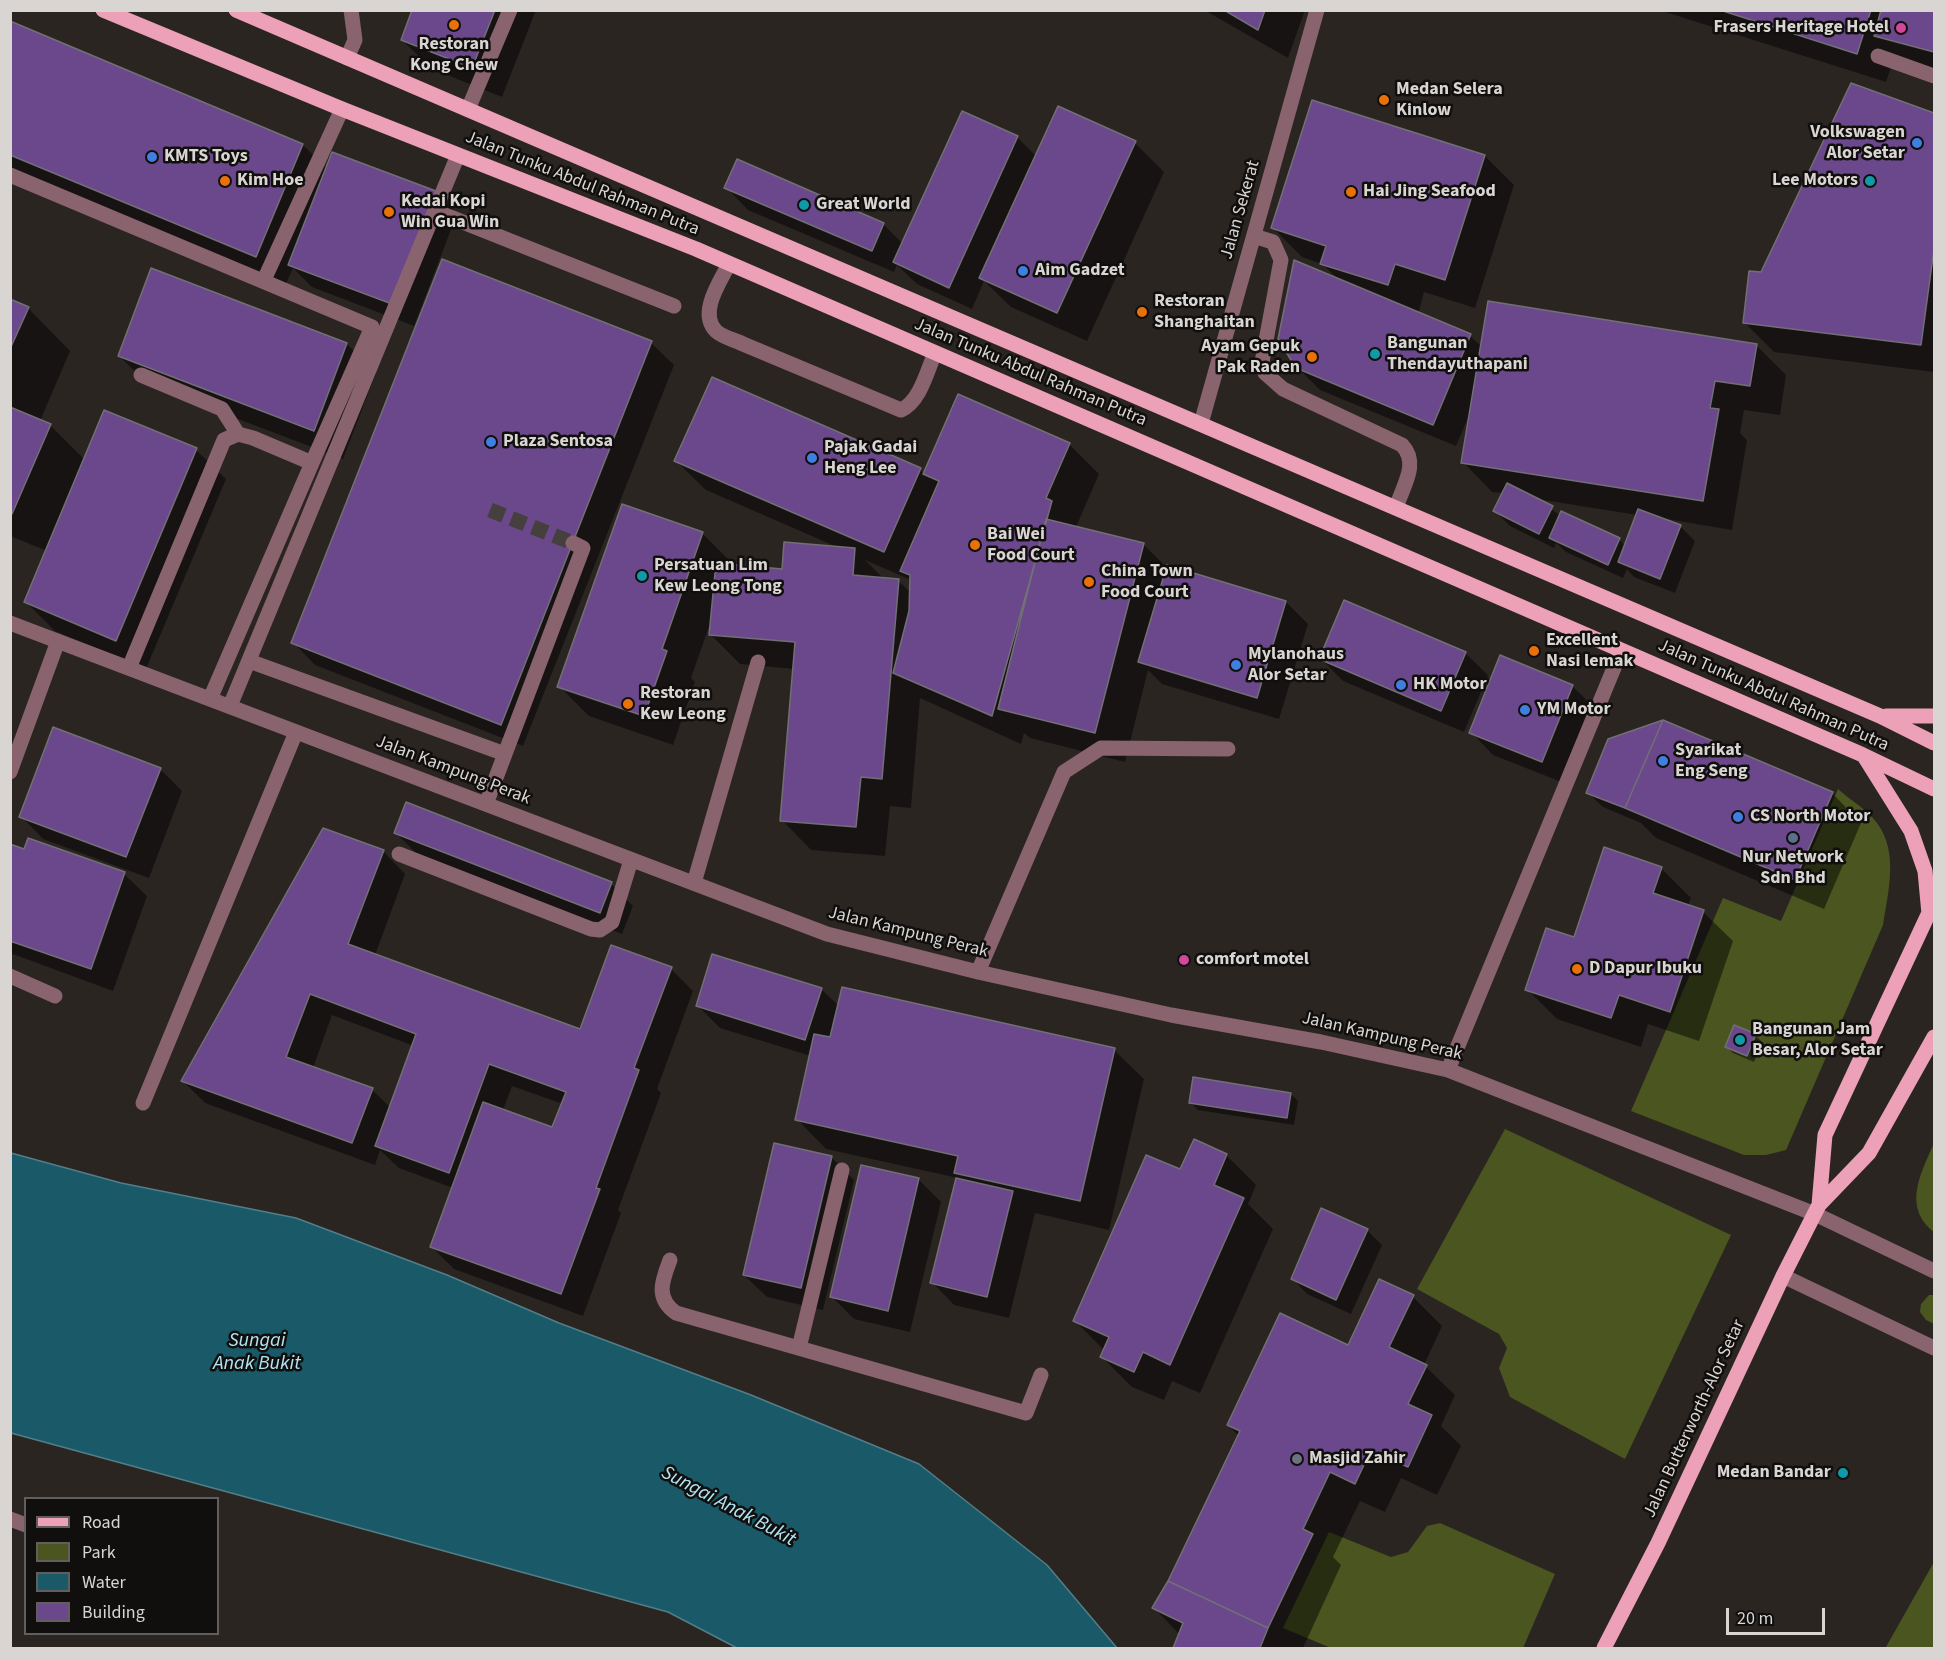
<!DOCTYPE html>
<style>
body{margin:0}
#map{position:relative;width:1945px;height:1659px;overflow:hidden;background:#2b2522;font-family:"Source Sans 3",sans-serif}
canvas{display:block}
.frame{position:absolute;inset:0;border:12px solid #d9d5d3;pointer-events:none}
.legend{position:absolute;left:24px;top:1497px;width:195px;height:138px;box-sizing:border-box;background:#110f0e;border:2px solid #615e5d;margin:0;padding:8px 10px;list-style:none;font-size:18px;color:#d9d5d3}
.legend li{display:flex;align-items:center;gap:12px;height:30px}
.legend b{width:30px;border:2px solid #615e5d}
.scale{position:absolute;left:1726px;top:1608px;width:99px;height:27px;box-sizing:border-box;border:3px solid #d9d5d3;border-top:0;padding-left:8px;font-size:18px;line-height:21px;white-space:nowrap;color:#d9d5d3;-webkit-text-stroke:4px #110f0e;paint-order:stroke}
</style>
<div id="map">
<canvas width="1945" height="1659"></canvas>
<div class="frame"></div>
<ul class="legend">
<li><b style="height:8px;background:#eda1b8"></b>Road</li>
<li><b style="height:16px;background:#4a551f"></b>Park</li>
<li><b style="height:16px;background:#195968"></b>Water</li>
<li><b style="height:16px;background:#6a488b"></b>Building</li>
</ul>
<div class="scale">20 m</div>
</div>
<script>
const g = document.querySelector('canvas').getContext('2d');
g.lineJoin = 'round';
function paint(path, color) { g.fillStyle = color; g.fill(path, 'evenodd'); }
function trace(path, color, width, dash) { g.strokeStyle = color; g.lineWidth = width; g.lineCap = dash ? 'butt' : 'round'; g.setLineDash(dash || []); g.stroke(path); }
function write(font, color, halo, rows, align = 'center') {
  g.font = font + ' "Source Sans 3",sans-serif'; g.lineWidth = 5; g.setLineDash([]); g.textBaseline = 'middle'; g.strokeStyle = halo; g.fillStyle = color; for (const [text, x, y, turn = 0] of rows) {
    g.save(); g.translate(x, y); g.rotate((+turn || 0) * Math.PI / 180); g.textAlign = isNaN(turn) ? turn : align; if (halo) g.strokeText(text, 0, 0); g.fillText(text, 0, 0); g.restore();
  }
}
const green = new Path2D(`
 M1838 789C1850 800 1868 810 1877 823 1899 852 1888 893 1883 925L1786 1150 1766 1155H1744L1631 1111 1723 898 1781 921Z
 M1505 1129 1731 1235 1625 1459 1510 1397 1499 1368 1507 1348 1499 1334 1417 1289Z
 M1934 1143V1232C1902 1207 1921 1173 1934 1143Z
 M1929 1295H1934V1324L1926 1320 1920 1312 1921 1304Z
 M1440 1523 1555 1574 1523 1648H1331L1283 1628 1329 1532 1391 1557 1408 1552 1427 1526Z
 M1934 1562V1648H1887L1886 1647Z`);
const water = new Path2D(`
 M11 1153 121 1183 296 1218 447 1275 559 1323 751 1395 919 1464 1047 1565 1117 1648H737L668 1612 11 1433Z`);
const shadow = new Path2D(`
 M414 10H536L502 97 432 69 402 40Z
 M1204 10H1305L1288 58Z
 M1659 10H1934V73L1895 55 1886 82Z
 M10 23 303 145 327 169 435 192 457 214 414 326 312 287 293 268 285 286 10 171Z
 M1852 85 1934 114V372L1774 352 1744 322Z
 M1017 137 1036 156 1135 143 1164 172 1087 341 1011 307 984 281 972 309 917 284 897 265 894 272 748 210 726 187 883 224 903 244Z
 M1485 156 1514 185 1475 308 1424 292 1418 314 1470 336 1482 347 1489 303 1757 346 1786 375 1780 415 1744 410 1740 433 1747 440 1732 530 1666 519 1680 526 1695 541 1675 593 1634 577 1627 569 1623 578 1566 552 1556 543 1554 548 1510 526 1495 511 1504 493 1492 492 1463 462 1470 413 1456 446 1320 390 1297 367 1340 281 1322 264 1302 257 1273 228ZM1537 499 1637 515 1625 546 1619 539 1561 516Z
 M443 261 651 343 674 365 523 746 315 665 293 642Z
 M10 301 28 308 70 351 40 421 50 425 85 460 196 450 226 479 146 669 55 631 26 602 47 551 10 536Z
 M347 344 376 373 343 459 149 385 119 356Z
 M1069 444 1099 474 1076 527 1143 544 1168 569 1286 602 1308 624 1279 719 1162 684 1148 670 1125 762 1030 738 1024 733 1021 744 920 698 911 808 890 806 885 856 811 850 782 820 794 669 740 664 711 635V621L691 678 695 682 673 745 589 716 559 686 702 533 731 562 730 566 783 571 837 547 706 490 676 461 920 469 924 474ZM865 560 911 580V593L898 580 884 579Z
 M1465 653 1488 675 1464 732 1343 681 1320 658Z
 M1572 686 1595 708 1564 783 1493 755 1471 732Z
 M160 769 182 791 149 878 43 839 21 816Z
 M1588 793H1832L1861 823 1824 909 1656 838 1641 823 1603 807Z
 M396 833 611 884 633 906 622 934 418 855Z
 M29 840 124 874 147 896 113 991 10 953V846L25 851Z
 M383 851 405 874 375 955 581 1031 671 969 693 991 657 1089 661 1093 618 1210 621 1213 583 1316 454 1269 431 1246 453 1188 399 1168 380 1150 375 1165 205 1103 182 1080ZM332 1015 414 1046 391 1108 372 1090 313 1068ZM512 1086 563 1104 553 1129 503 1110Z
 M1661 868 1691 898 1688 906 1703 912 1733 941 1699 1041 1648 1024 1641 1047 1557 1019 1527 989Z
 M821 989 839 1006 1114 1050 1144 1079 1109 1230 1035 1213 1009 1318 954 1305 932 1282 958 1178 826 1149 797 1119 811 1056 720 1028 697 1005Z
 M1755 1035 1762 1042 1754 1062 1733 1053 1726 1046Z
 M1291 1094 1298 1101 1294 1125 1198 1110 1191 1103Z
 M1226 1155 1256 1185 1248 1204 1273 1229 1200 1393 1172 1381 1164 1400 1132 1387 1102 1357 1105 1351 1075 1321 1181 1171Z
 M831 1157 854 1180 823 1310 767 1297 744 1275Z
 M862 1166 919 1180 941 1202 910 1332 854 1319 832 1297Z
 M1367 1230 1382 1245 1351 1314 1307 1294 1293 1279Z
 M1413 1297 1442 1326 1424 1365 1455 1395 1441 1426 1461 1446 1437 1495 1401 1478 1385 1512 1360 1501 1333 1557 1341 1565 1303 1648H1175L1180 1635 1154 1608 1170 1582 1239 1436 1228 1425 1348 1347Z`);
const building = new Path2D(`
 M412 10H495L472 68 401 40Z
 M1224 10H1265L1258 30Z
 M1720 10H1871L1857 54Z
 M1881 10H1934V52L1874 36Z
 M10 21 303 144 256 257 10 155Z
 M1851 83 1934 113V249L1921 345 1743 323 1749 271 1761 272Z
 M1312 100 1485 155 1445 280 1395 264 1388 285 1320 264 1326 246 1271 228Z
 M1058 106 1136 141 1057 313 979 278Z
 M962 111 1018 136 949 288 893 262Z
 M332 152 436 191 392 304 288 265Z
 M737 159 884 223 872 251 724 188Z
 M442 259 652 341 501 725 291 643Z
 M1294 260 1471 334 1433 425 1296 368 1278 339Z
 M151 268 347 343 314 431 118 356Z
 M10 299 29 307 10 349Z
 M1488 301 1757 344 1750 386 1715 381 1710 408 1719 409 1703 501 1461 463Z
 M712 377 921 468 884 552 674 461Z
 M958 394 1070 443 1046 498 1052 501 992 716 893 673 909 611 910 575 900 571 939 481 923 474Z
 M10 407 51 424 12 514 10 513Z
 M104 410 197 448 116 641 24 602Z
 M1507 483 1553 506 1539 534 1493 511Z
 M622 504 703 532 662 649 667 651 644 716 557 687Z
 M1638 509 1681 525 1660 579 1618 562Z
 M1561 511 1620 538 1608 565 1549 538Z
 M1046 519 1144 543 1095 733 998 709Z
 M784 542 855 548 853 575 899 579 882 779 861 777 856 827 780 821 795 642 709 635 716 563 782 569Z
 M1167 565 1286 601 1257 698 1138 662Z
 M1344 600 1466 652 1441 711 1319 659Z
 M1500 655 1573 685 1542 762 1469 733Z
 M1663 720 1625 808 1586 793 1608 739Z
 M1663 720 1833 792 1795 880 1625 808Z
 M53 727 161 768 126 857 19 817Z
 M406 802 612 882 600 913 394 833Z
 M323 828 384 850 348 944 580 1029 611 945 672 967 634 1068 639 1070 596 1188 600 1189 561 1294 430 1247 483 1102 552 1127 566 1092 489 1064 449 1173 375 1146 416 1034 310 994 286 1057 373 1088 352 1143 181 1081Z
 M28 838 125 872 91 969 10 941V844L24 849Z
 M1604 847 1662 867 1653 893 1704 910 1670 1012 1619 995 1611 1018 1525 990 1546 928 1574 937Z
 M712 954 822 988 805 1040 696 1006Z
 M842 987 1115 1048 1080 1201 954 1173 958 1156 795 1120 814 1034 830 1037Z
 M1734 1025 1756 1034 1747 1056 1725 1047Z
 M1193 1077 1291 1093 1287 1118 1189 1103Z
 M1194 1139 1227 1154 1214 1185 1244 1198 1170 1365 1143 1352 1134 1372 1100 1357 1109 1337 1073 1321 1146 1155 1180 1169Z
 M774 1143 832 1156 801 1288 743 1275Z
 M861 1165 919 1178 888 1311 830 1297Z
 M956 1178 1013 1191 987 1297 930 1283Z
 M1321 1208 1368 1229 1336 1300 1291 1279Z
 M1379 1279 1414 1295 1389 1347 1427 1365 1408 1404 1432 1415 1408 1467 1371 1450 1355 1484 1330 1472 1303 1529 1313 1534 1268 1628 1168 1581 1240 1431 1227 1425 1280 1313 1348 1345Z
 M1168 1581 1268 1628 1260 1648H1173L1183 1623 1152 1608Z`);
const minorTunnel = new Path2D(`
 M490 510 573 543`);
const minor = new Path2D(`
 M1878 56 1934 76
 M347 58 355 40 351 10
 M469 107 510 10
 M10 175 372 327 312 463
 M435 211 674 306
 M1254 236 1273 242 1281 260 1262 362 1265 373 1283 389 1402 445C1419 463 1404 484 1397 505
 M729 264C720 282 698 313 716 331 722 337 735 340 743 344L901 410C920 402 927 371 935 353
 M264 280 342 109
 M141 375 222 409 238 434
 M1202 420 1317 10
 M10 623 827 934 978 972 1171 1015 1321 1042 1448 1070 1815 1214 1934 1271
 M249 661 505 754
 M129 668 224 440 238 434 253 438 312 463 210 699
 M230 706 458 155
 M10 772 58 641
 M486 804 583 548 573 543
 M399 854 591 929 600 930 612 922 631 860
 M694 883 758 662
 M978 972 1064 772 1101 748 1228 749
 M10 976 55 996
 M1448 1070 1621 651
 M143 1103 296 732
 M670 1260C662 1281 655 1298 676 1313L1026 1413 1041 1375
 M1783 1276 1934 1348
 M799 1348 842 1170
 M10 1519 26 1525`);
const major = new Path2D(`
 M103 10 342 109 696 249 1863 755 1934 789
 M236 10C785 242 1333 477 1880 716L1934 743
 M1886 716H1934
 M1864 756 1911 831 1925 871 1929 914
 M1819 1205 1825 1135 1934 902
 M1604 1648 1658 1543 1783 1276 1819 1205 1869 1153 1934 1037`);
const markers = [
 [454,25,6,"#e8710a"],
 [1901,28,6,"#d1479c"],
 [1384,100,6,"#e8710a"],
 [1917,143,6,"#3f7fe0"],
 [152,157,6,"#3f7fe0"],
 [225,181,6,"#e8710a"],
 [1870,181,6,"#0f9aa8"],
 [1351,192,6,"#e8710a"],
 [804,205,6,"#0f9aa8"],
 [389,212,6,"#e8710a"],
 [1023,271,6,"#3f7fe0"],
 [1142,312,6,"#e8710a"],
 [1375,354,6,"#0f9aa8"],
 [1312,357,6,"#e8710a"],
 [491,442,6,"#3f7fe0"],
 [812,458,6,"#3f7fe0"],
 [975,545,6,"#e8710a"],
 [642,576,6,"#0f9aa8"],
 [1089,582,6,"#e8710a"],
 [1534,651,6,"#e8710a"],
 [1236,665,6,"#3f7fe0"],
 [1401,685,6,"#3f7fe0"],
 [628,704,6,"#e8710a"],
 [1525,710,6,"#3f7fe0"],
 [1663,761,6,"#3f7fe0"],
 [1738,817,6,"#3f7fe0"],
 [1793,838,6,"#5c6f8a"],
 [1184,960,6,"#d1479c"],
 [1577,969,6,"#e8710a"],
 [1740,1040,6,"#0f9aa8"],
 [1297,1459,6,"#6b7280"],
 [1843,1473,6,"#0f9aa8"]
];
const poiNames = [
 ["Frasers Heritage Hotel",1889,28,"right"],
 ["Restoran",454,45,"center"],
 ["Kong Chew",454,66,"center"],
 ["Medan Selera",1396,90],
 ["Kinlow",1396,111],
 ["Volkswagen",1905,133,"right"],
 ["Alor Setar",1905,154,"right"],
 ["KMTS Toys",164,157],
 ["Kim Hoe",237,181],
 ["Lee Motors",1858,181,"right"],
 ["Hai Jing Seafood",1363,192],
 ["Kedai Kopi",401,202],
 ["Win Gua Win",401,223],
 ["Great World",816,205],
 ["Aim Gadzet",1035,271],
 ["Restoran",1154,302],
 ["Shanghaitan",1154,323],
 ["Bangunan",1387,344],
 ["Thendayuthapani",1387,365],
 ["Ayam Gepuk",1300,347,"right"],
 ["Pak Raden",1300,368,"right"],
 ["Plaza Sentosa",503,442],
 ["Pajak Gadai",824,448],
 ["Heng Lee",824,469],
 ["Bai Wei",987,535],
 ["Food Court",987,556],
 ["Persatuan Lim",654,566],
 ["Kew Leong Tong",654,587],
 ["China Town",1101,572],
 ["Food Court",1101,593],
 ["Excellent",1546,641],
 ["Nasi lemak",1546,662],
 ["Mylanohaus",1248,655],
 ["Alor Setar",1248,676],
 ["HK Motor",1413,685],
 ["Restoran",640,694],
 ["Kew Leong",640,715],
 ["YM Motor",1537,710],
 ["Syarikat",1675,751],
 ["Eng Seng",1675,772],
 ["CS North Motor",1750,817],
 ["Nur Network",1793,858,"center"],
 ["Sdn Bhd",1793,879,"center"],
 ["comfort motel",1196,960],
 ["D Dapur Ibuku",1589,969],
 ["Bangunan Jam",1752,1030],
 ["Besar, Alor Setar",1752,1051],
 ["Masjid Zahir",1309,1459],
 ["Medan Bandar",1831,1473,"right"]
];
const streetNames = [
 ["Jalan Tunku Abdul Rahman Putra",582,184,22],
 ["Jalan Sekerat",1241,210,-74],
 ["Jalan Tunku Abdul Rahman Putra",1030,373,23],
 ["Jalan Tunku Abdul Rahman Putra",1773,696,24],
 ["Jalan Kampung Perak",453,771,21],
 ["Jalan Kampung Perak",908,933,14],
 ["Jalan Kampung Perak",1382,1037,13],
 ["Jalan Butterworth-Alor Setar",1695,1419,-65]
];
const waterNames = [
 ["Sungai",257,1342],
 ["Anak Bukit",257,1365],
 ["Sungai Anak Bukit",728,1507,28]
];
paint(green, '#4a551f');
paint(water, '#195968');
trace(water, '#537e88', 1.5);
paint(shadow, '#0007');
paint(building, '#6a488b');
trace(building, '#726f76', 1.5);
trace(minorTunnel, '#453f3d', 15, [15, 8]);
trace(minor, '#89646f', 15);
trace(major, '#eda1b8', 15);
for (const [x, y, r, color] of markers) { const dot = new Path2D(); dot.arc(x, y, r, 0, 2 * Math.PI); g.fillStyle = color; g.fill(dot); trace(dot, '#110f0e', 2); }
write('bold 18px', '#d9d5d3', '#110f0e', poiNames, 'left');
write('18px', '#d9d5d3', '#110f0e', streetNames);
write('italic 20px', '#b2e5f4', '#110f0e', waterNames);
</script>
